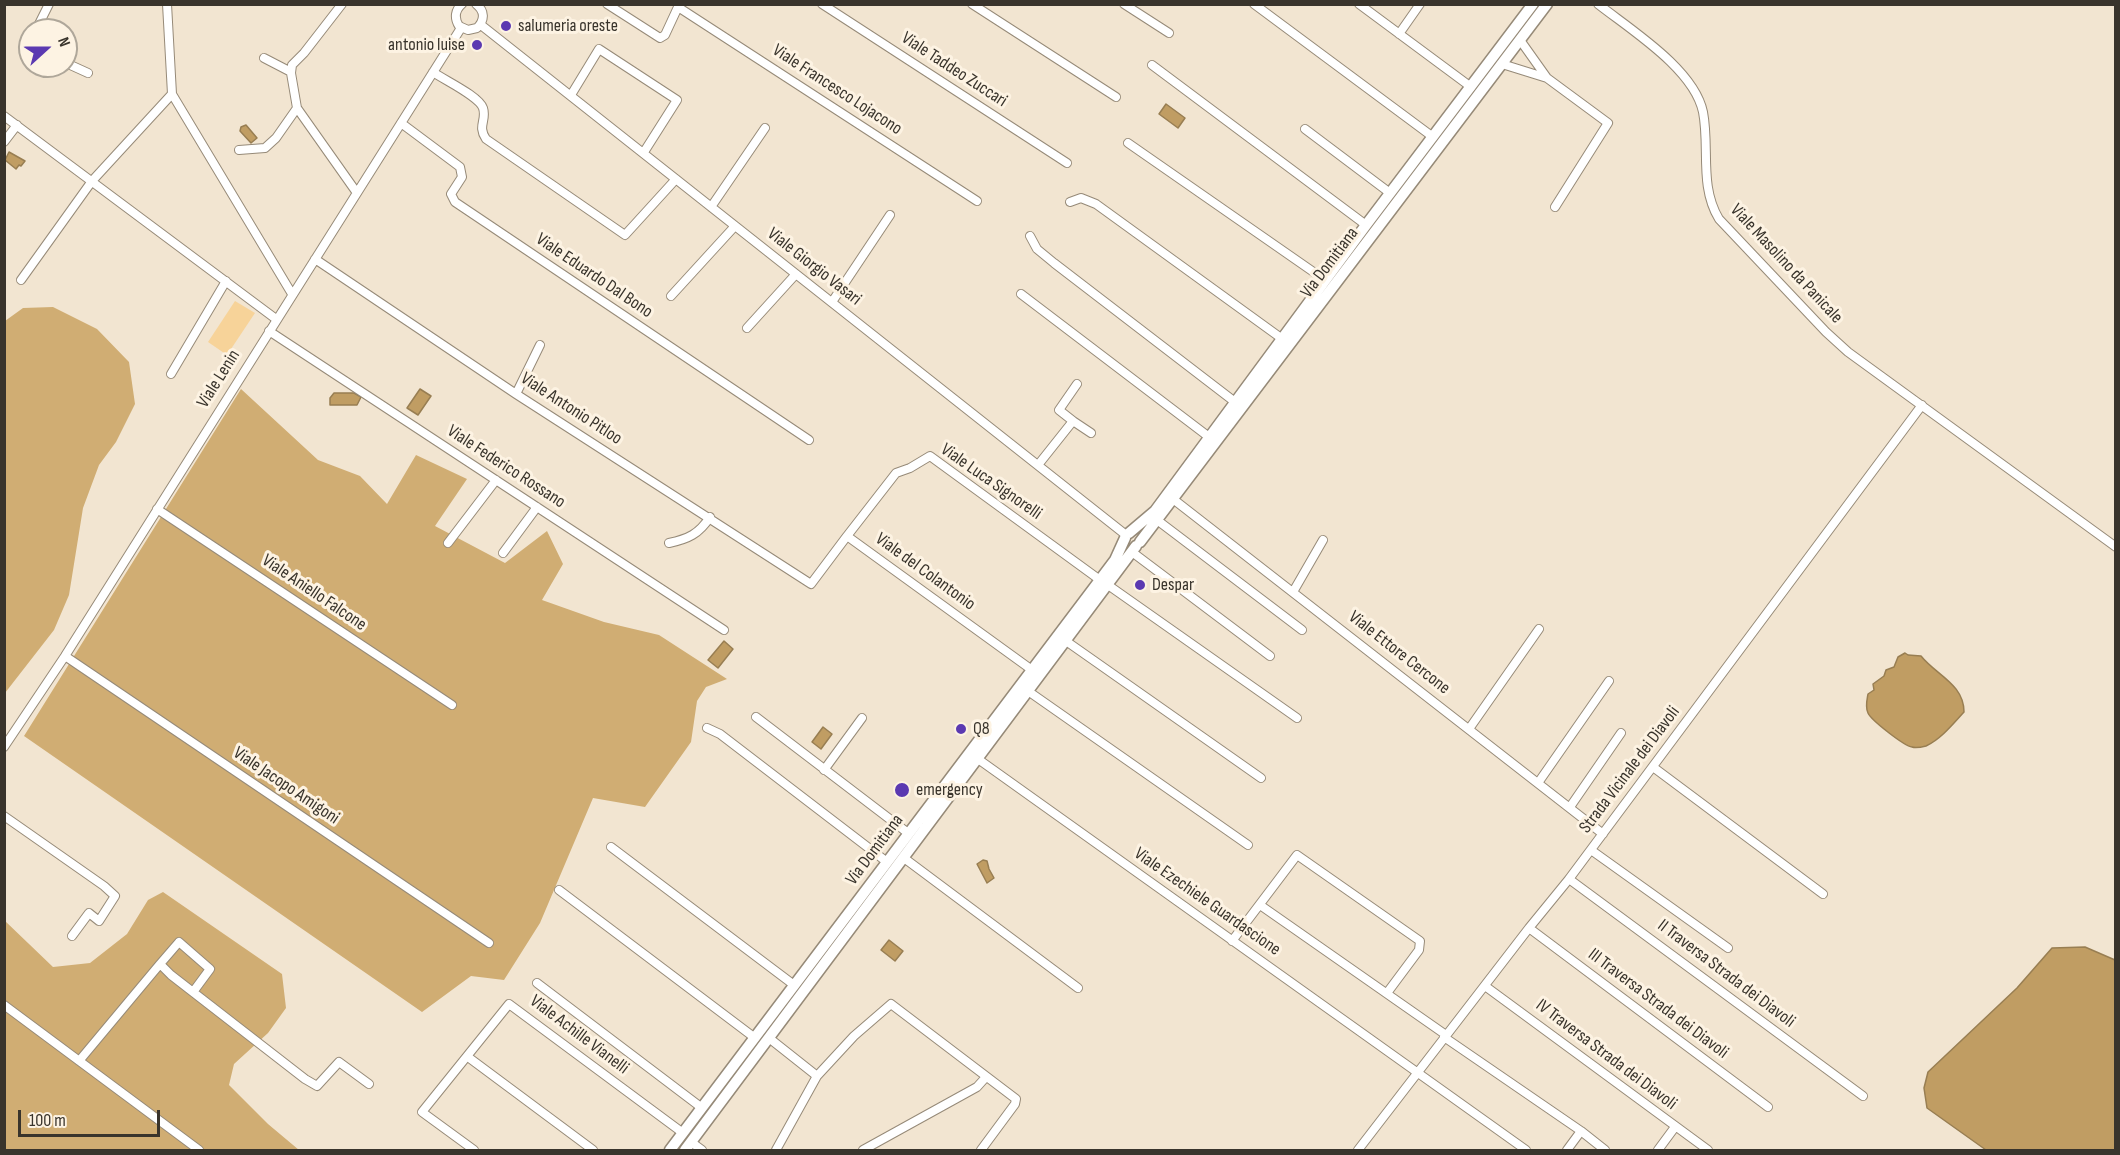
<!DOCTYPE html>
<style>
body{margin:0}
#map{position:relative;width:2120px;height:1155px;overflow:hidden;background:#f2e5d1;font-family:"Sofia Sans Condensed",sans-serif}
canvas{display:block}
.frame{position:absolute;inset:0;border:6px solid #39342c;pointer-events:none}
.north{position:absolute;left:18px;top:18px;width:60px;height:60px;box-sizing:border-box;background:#fdf3e3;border:2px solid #afa79a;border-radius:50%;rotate:69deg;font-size:16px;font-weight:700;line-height:24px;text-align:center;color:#39342c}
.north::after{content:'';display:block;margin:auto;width:21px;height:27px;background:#5b39b1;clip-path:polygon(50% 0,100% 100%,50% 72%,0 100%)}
.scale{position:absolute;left:18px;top:1110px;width:142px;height:27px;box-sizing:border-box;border:3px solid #39342c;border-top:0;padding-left:8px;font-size:18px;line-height:21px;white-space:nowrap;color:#39342c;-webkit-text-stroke:4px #fdf3e3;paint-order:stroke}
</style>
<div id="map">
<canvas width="2120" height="1155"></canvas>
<div class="frame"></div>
<div class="north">N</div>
<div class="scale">100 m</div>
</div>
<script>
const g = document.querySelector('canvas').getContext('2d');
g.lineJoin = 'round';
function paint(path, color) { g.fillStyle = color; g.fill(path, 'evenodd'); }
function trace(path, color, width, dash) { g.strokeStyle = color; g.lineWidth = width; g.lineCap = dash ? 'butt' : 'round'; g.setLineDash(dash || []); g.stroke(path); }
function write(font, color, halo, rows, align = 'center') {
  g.font = font + ' "Sofia Sans Condensed",sans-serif'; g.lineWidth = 6; g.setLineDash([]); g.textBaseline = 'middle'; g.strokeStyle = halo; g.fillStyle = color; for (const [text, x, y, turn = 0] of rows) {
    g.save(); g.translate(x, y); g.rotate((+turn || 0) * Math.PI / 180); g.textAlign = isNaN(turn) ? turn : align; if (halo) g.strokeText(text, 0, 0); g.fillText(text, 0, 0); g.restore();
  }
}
const green = new Path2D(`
 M235 301 255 313 227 355 208 342Z`);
const forest = new Path2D(`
 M53 307 97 329 129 362 135 404 116 442 99 465 83 508 69 595 54 630 5 693V321L23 308Z
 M241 389 318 460 360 476 387 504 416 455 467 479 435 526 505 563 547 531 563 564 542 600 604 622 659 635 727 679 706 687 697 701 691 742 645 807 593 798 540 923 504 980 471 976 422 1012 24 736Z
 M163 892 282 974 286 1008 268 1033 234 1064 229 1085 268 1124 299 1150H5L4 920 53 967 90 963 127 934 148 900Z`);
const water = new Path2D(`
 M1166 104 1185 118 1178 128 1159 114Z
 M246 125 257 138 251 143 240 131 241 127Z
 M9 152 25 161 21 166 19 165 16 169 5 160Z
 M420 389 431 396 418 415 407 408Z
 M334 393H354L361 397 357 405H330V398Z
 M724 641 733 649 718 668 708 660Z
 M1905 653 1908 655 1921 656C1936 675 1964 684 1964 712 1953 724 1941 739 1926 746 1922 747 1915 748 1912 747 1904 746 1871 720 1868 713 1865 707 1867 700 1868 694L1874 690 1873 684 1884 676 1886 670 1894 667 1898 657Z
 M823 727 832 734 821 749 812 742Z
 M983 860 987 861 989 869 994 878 987 883 977 864Z
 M889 940 903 951 895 961 881 950Z
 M2085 947 2115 960V1150H1986L1927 1108 1924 1088 1928 1072 2017 988 2052 948Z`);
const minor = new Path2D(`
 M167 4 172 94 292 294
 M342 4 304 53 292 65 291 73 297 108 357 193
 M462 4C455 10 454 18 459 26L468 30 477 28C485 20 485 11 476 4
 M607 4 660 38 665 35 678 7 977 201
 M822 4 1067 163
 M972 4 1116 97
 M1124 4 1169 33
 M1254 4 1433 137
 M1359 4 1471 87
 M1598 4C1631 30 1694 69 1703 112 1710 148 1699 186 1719 219L1826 332 1848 352 2116 547
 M481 25 1126 535
 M36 30 49 4
 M1399 34 1420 4
 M264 58 291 72
 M66 63 88 73
 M1502 64 1547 78 1520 40
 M1152 65 1366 225
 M433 72C444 80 479 96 483 108 487 120 477 126 486 139L625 235 676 179
 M1547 78 1608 123 1555 207
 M571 95 599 49 677 100 644 152
 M4 116 276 319
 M401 123 460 167 462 177 451 194 455 202 809 440
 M1305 129 1390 193
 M4 142 17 125
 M1128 143 1325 280
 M239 150 265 148 276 138 297 108
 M1070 202 1081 198 1096 204 1281 338
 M711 207 765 128
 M1030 236 1037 249 1054 263 1235 402
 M315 259 516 394 811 584 847 536 1032 670
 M21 280 92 181 172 94
 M1021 294 1209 437
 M671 296 735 226
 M832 302 890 215
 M747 328 796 274
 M269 331 724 630
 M171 374 226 281
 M516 394 540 345
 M1073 421 1059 410 1077 384
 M1038 465 1073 421 1091 433
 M1173 499 1603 834
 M157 509 452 705
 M1157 520 1302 630
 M847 536 896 473 910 468 930 456 1100 580
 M448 543 496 480
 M669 543C688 539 699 534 710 517
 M1132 552 1270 656
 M503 553 537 507
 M1108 585 1297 718
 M1293 592 1323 540
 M1066 641 1261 778
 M65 656 489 943
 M1028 691 1248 845
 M756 717 908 833
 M707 728 720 734 887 862
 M1469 729 1539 629
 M4 747 65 656 461 28
 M978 759 1526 1150
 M1653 767 1823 894
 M824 770 862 718
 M1538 783 1609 681
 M1570 807 1621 733
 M4 816 104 886 115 896 99 921 89 913 72 936
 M611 847 794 985
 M1591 850 1728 948
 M904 858 1078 988
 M1569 879 1863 1096
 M559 890 755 1038
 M1260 905 1446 1035
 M1529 928 1768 1107
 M1232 941 1297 855 1420 941 1419 950 1387 993
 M537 983 702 1108
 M1485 986 1708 1150
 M193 992 210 969 179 942 160 964 171 975 305 1079 317 1086 339 1062 369 1084
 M4 1005 199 1150
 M1444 1037 1581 1131 1605 1150
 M769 1038 817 1076
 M468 1057 593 1150
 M79 1061 160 964
 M691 1142 702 1150
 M474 1150 422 1112 509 1004 683 1133
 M776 1150 817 1076 854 1036 891 1004 1016 1099 1015 1104 981 1150
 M863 1150 977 1087 986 1077
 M1358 1150 1529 928 1569 879 1922 405
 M1567 1150 1581 1131
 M1658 1150 1675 1127`);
const secondary = new Path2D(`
 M1129 533 1155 511 1366 225 1533 4
 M1140 542 1547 4
 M670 1150 1115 560 1125 538
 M685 1150 1136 546`);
const markers = [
 [506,26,6,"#5b39b1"],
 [477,45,6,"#5b39b1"],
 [1140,585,6,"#5b39b1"],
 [961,729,6,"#5b39b1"],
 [902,790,8,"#5b39b1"]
];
const poiNames = [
 ["salumeria oreste",518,26],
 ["antonio luise",465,45,"right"],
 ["Despar",1152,585],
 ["Q8",973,729],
 ["emergency",916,790]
];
const streetNames = [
 ["Viale Taddeo Zuccari",954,70,33],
 ["Viale Francesco Lojacono",837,90,33],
 ["Via Domitiana",1330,263,-53],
 ["Viale Masolino da Panicale",1786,264,47],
 ["Viale Giorgio Vasari",814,267,38],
 ["Viale Eduardo Dal Bono",594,276,34],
 ["Viale Lenin",219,379,-58],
 ["Viale Antonio Pitloo",571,409,33],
 ["Viale Federico Rossano",506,467,33],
 ["Viale Luca Signorelli",991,482,35],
 ["Viale del Colantonio",925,572,36],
 ["Viale Aniello Falcone",314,593,34],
 ["Viale Ettore Cercone",1399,653,38],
 ["Strada Vicinale dei Diavoli",1630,770,-53],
 ["Viale Jacopo Amigoni",286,786,34],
 ["Via Domitiana",875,850,-53],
 ["Viale Ezechiele Guardascione",1207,902,35],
 ["II Traversa Strada dei Diavoli",1726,974,37],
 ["III Traversa Strada dei Diavoli",1658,1004,37],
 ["Viale Achille Vianelli",579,1035,37],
 ["IV Traversa Strada dei Diavoli",1606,1055,37]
];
paint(green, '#f7d399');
paint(forest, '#d0ad73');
paint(water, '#c09d63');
trace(water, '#987e52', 1.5);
trace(minor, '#968a78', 10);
trace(secondary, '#968a78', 13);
trace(minor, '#fff', 8);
trace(secondary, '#fff', 10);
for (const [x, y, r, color] of markers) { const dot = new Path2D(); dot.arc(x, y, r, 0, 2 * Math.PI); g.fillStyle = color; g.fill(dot); trace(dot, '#fdf3e3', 2); }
write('18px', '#39342c', '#fdf3e3', poiNames, 'left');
write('18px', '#39342c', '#fdf3e3', streetNames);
</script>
